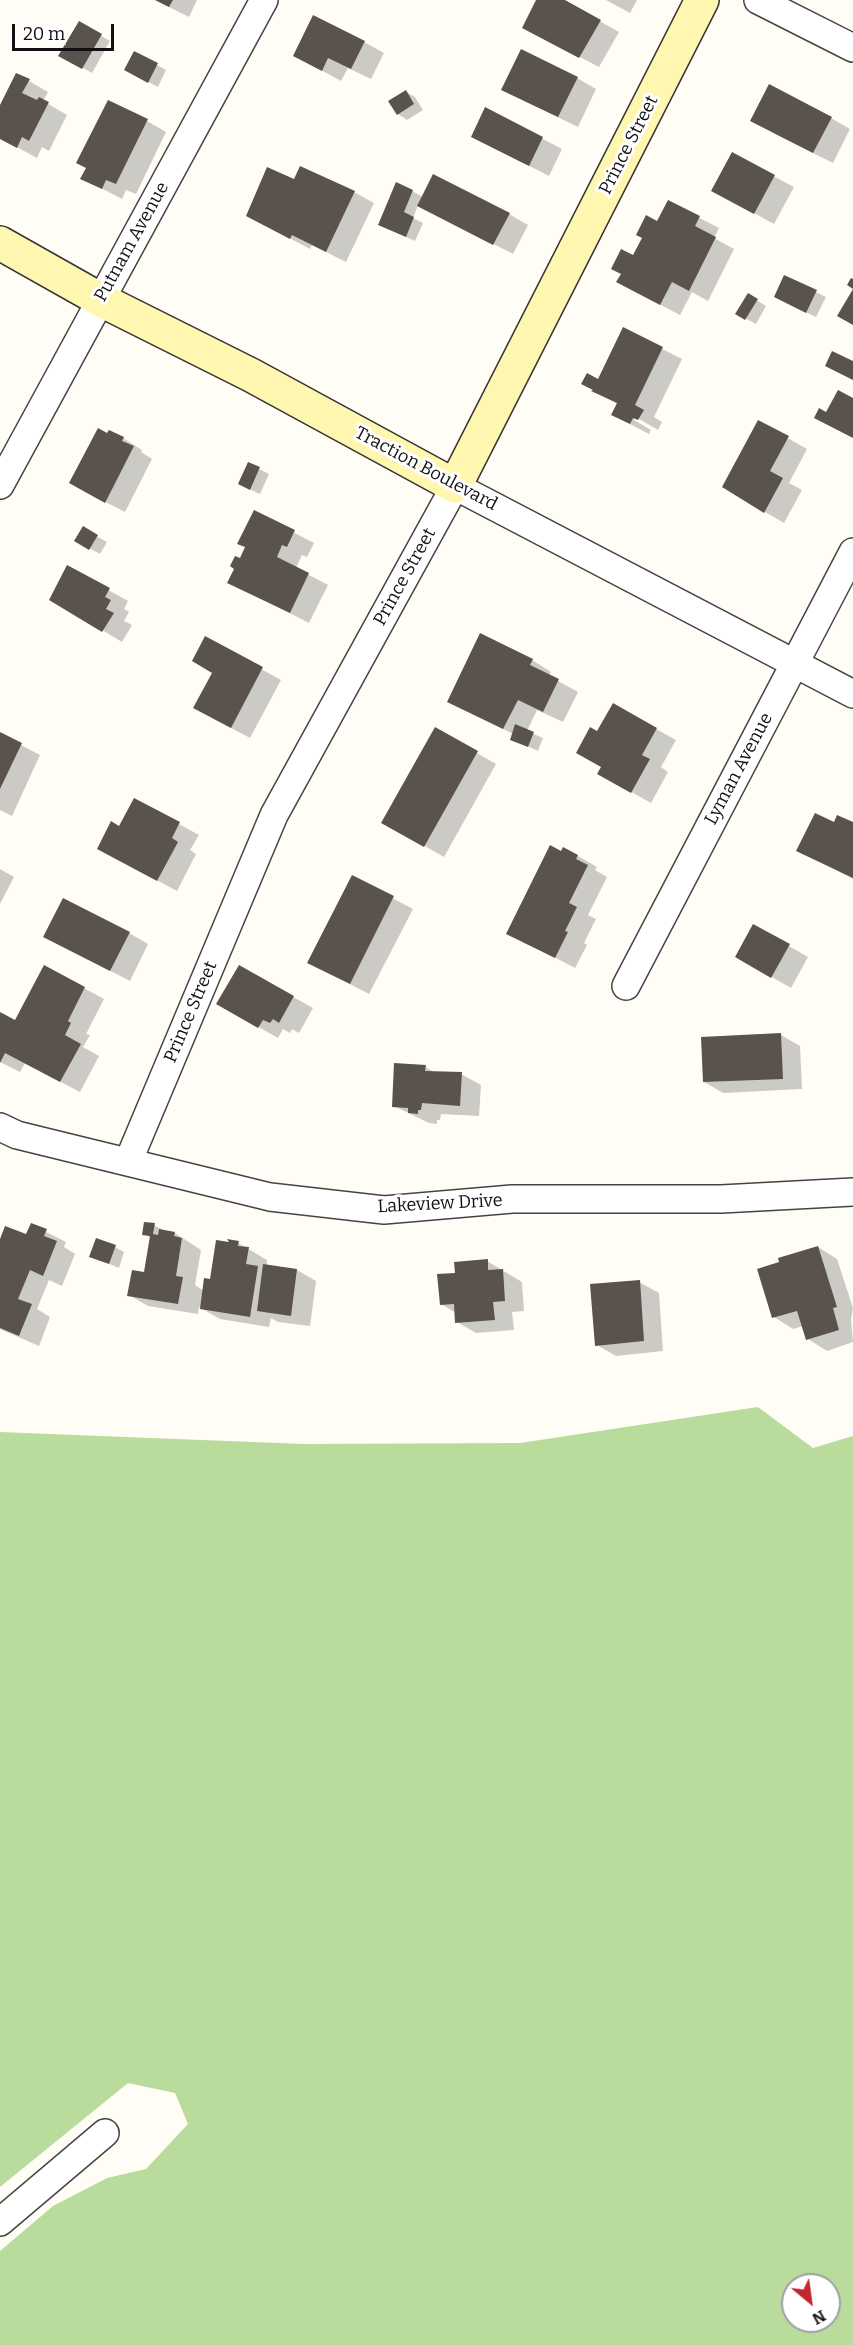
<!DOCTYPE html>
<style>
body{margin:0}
#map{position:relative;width:853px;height:2345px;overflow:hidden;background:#fffdf5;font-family:Bitter,serif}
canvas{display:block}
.north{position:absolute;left:781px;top:2273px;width:60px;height:60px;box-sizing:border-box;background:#fff;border:2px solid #a0a0a0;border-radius:50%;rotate:151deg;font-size:16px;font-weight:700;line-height:24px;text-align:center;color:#111}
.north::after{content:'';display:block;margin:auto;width:21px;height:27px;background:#c4262e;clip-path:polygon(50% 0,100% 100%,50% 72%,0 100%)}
.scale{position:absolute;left:12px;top:24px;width:102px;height:27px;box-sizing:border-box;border:3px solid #111;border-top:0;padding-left:8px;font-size:18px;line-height:21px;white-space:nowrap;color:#111;-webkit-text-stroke:4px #fff;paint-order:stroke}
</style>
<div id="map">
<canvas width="853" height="2345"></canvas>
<div class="north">N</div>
<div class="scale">20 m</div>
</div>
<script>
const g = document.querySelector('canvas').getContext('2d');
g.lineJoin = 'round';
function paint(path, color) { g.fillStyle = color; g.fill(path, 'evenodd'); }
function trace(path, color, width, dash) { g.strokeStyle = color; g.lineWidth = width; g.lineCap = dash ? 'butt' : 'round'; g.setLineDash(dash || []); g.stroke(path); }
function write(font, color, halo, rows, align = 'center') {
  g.font = font + ' Bitter,serif'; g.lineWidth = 6; g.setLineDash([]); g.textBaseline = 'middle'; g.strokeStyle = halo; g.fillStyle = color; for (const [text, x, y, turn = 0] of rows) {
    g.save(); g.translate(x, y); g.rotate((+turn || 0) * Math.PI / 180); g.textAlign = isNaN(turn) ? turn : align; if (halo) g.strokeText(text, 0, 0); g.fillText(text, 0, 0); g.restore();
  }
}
const forest = new Path2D(`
 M758 1407 813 1448 853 1436V2345H0V2251L53 2206 107 2178 146 2169 188 2124 175 2093 128 2083 0 2187V1432L303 1444 520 1443ZM793 2285H829V2321H793Z`);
const shadow = new Path2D(`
 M155 0H197L189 17Z
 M538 0H562L619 32 599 67 543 38Z
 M606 0H637L630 13Z
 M79 23 110 41 92 73 60 55Z
 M364 42 384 53 371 79 348 68 341 81 295 56Z
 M157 65 166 70 158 87 135 75Z
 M577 78 596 89 578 127 522 100Z
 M29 81 48 92 43 101 67 115 49 151 42 147 37 158 0 138V109Z
 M406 92 415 97 423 110 407 120 398 114Z
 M486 109 562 149 549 176 492 147Z
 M831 118 850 129 833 163 771 132Z
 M147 121 166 132 136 194 126 190 122 199 82 178Z
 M732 154 794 187 774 224 732 201Z
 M295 181 354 192 374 203 346 262 312 245 310 249 267 226Z
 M412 191 423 197 509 214 528 225 513 254 418 205 413 218 423 223 415 241 380 225Z
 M668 202 719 228 714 238 734 249 708 301 692 292 680 315 638 293 634 257 644 237 657 223Z
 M816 292 826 297 816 317 785 302Z
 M748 295 766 306 756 324 737 314Z
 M623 329 682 359 654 417 662 422 658 430 634 416V420L651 430 649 434 613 415 618 404 594 391Z
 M759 422 807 449 789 483 802 490 784 523 765 512Z
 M108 435 123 438 142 450 141 452 152 459 125 512 90 494Z
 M249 464 269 474 260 494 249 489Z
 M254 512 314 543 307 557 302 555 296 568 328 585 309 623 229 582 246 547Z
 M83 529 107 542 100 554 76 541Z
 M67 567 128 601 124 609 129 612 124 621 132 625 122 642 51 599Z
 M205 638 281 680 250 738 214 719V673Z
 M532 660 551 672 549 676 578 692 563 722 537 710 527 731 543 738 538 751 512 739 513 734 449 701Z
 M613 705 676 740 661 767 668 772 651 803 599 774 603 767 598 733Z
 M435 729 496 764 444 857 383 822Z
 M0 734 40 755 12 816 0 810Z
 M135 800 199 835 190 850 196 854 177 891 118 859 120 828Z
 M853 824V879L798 850Z
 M562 853 578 856 597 867 595 870 607 877 588 915 596 919 584 943 587 945 575 968 508 933Z
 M0 869 14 877 0 904Z
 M352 877 413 909 369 994 329 973Z
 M754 926 808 957 791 988 737 957Z
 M129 933 148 944 130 981 45 937Z
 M45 967 104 999 86 1034 90 1035 83 1047 99 1056 80 1092 25 1063 20 1072 0 1062V1016L15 1022Z
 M239 967 313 1008 299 1033 292 1029 290 1033 283 1029 278 1038 218 1004Z
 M781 1035 800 1046 802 1089 723 1093 704 1082Z
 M425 1067 436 1073 461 1074 481 1085 479 1116 441 1114 440 1120H437V1124L429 1123 394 1106Z
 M32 1225 66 1242 64 1247 75 1254 62 1286 49 1280 37 1309 50 1317 39 1346 0 1329V1243L27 1236Z
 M154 1225 167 1232 175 1233 201 1250 195 1285 204 1291 238 1243 267 1260V1266L297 1270 316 1281 310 1326 278 1322 271 1318 269 1327 220 1319 199 1307 198 1314 148 1306 129 1295 145 1274 151 1238 144 1234Z
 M115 1247 124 1252 119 1268 91 1256Z
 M818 1247 837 1259 853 1308 851 1319 853 1342 827 1351 808 1339 803 1326 793 1329 774 1317Z
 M487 1261 522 1282 524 1311 512 1312 514 1330 476 1333 457 1322 456 1313 441 1304Z
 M639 1282 659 1293 663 1351 616 1356 597 1345Z`);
const building = new Path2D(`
 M155 0H173L169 7Z
 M536 0H565L601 20 579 58 522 28Z
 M313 15 365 41 351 69 328 58 322 71 293 56Z
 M79 21 102 34 82 69 58 56Z
 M521 49 578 77 558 117 501 90Z
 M134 51 158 63 148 83 124 70Z
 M16 73 30 79 22 93 37 100 39 97 49 102 29 141 22 137 17 148 0 139V105Z
 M769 84 832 117 813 153 750 121Z
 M406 90 414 104 397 115 388 101Z
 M108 100 148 119 116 184 106 180 102 189 80 179 86 168 76 163Z
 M485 107 543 137 529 166 471 137Z
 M732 152 775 175 754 214 711 191Z
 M300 166 355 191 326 252 292 235 290 239 246 216 267 167 294 179Z
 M433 174 510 213 493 245 417 206Z
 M396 182 413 190 404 212 414 217 406 237 378 225Z
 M668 200 700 216 695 226 716 237 689 291 672 282 660 305 616 282 621 274 611 269 621 249 633 255 642 238 636 235 646 215 657 221Z
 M784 275 817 290 806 313 774 297Z
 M851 278 853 279V289L847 285Z
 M853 289V325L837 316Z
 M748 293 758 299 745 320 735 314Z
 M623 327 663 347 635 405 644 410 638 420 633 418 630 424 611 415 617 403 591 391 593 390 581 384 587 373 598 379Z
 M832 351 853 361V380L825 366Z
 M838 390 853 398V438L814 418 819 408 826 412Z
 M758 420 789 436 770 471 783 478 764 513 722 487Z
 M98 428 107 433 109 430 124 437 122 441 134 446 105 503 69 483Z
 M248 462 260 467 250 490 238 484Z
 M254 510 295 530 287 547 282 545 277 557 309 573 290 613 227 583 234 569 230 566 235 556 240 558 245 547 237 544Z
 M83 526 98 535 89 550 74 541Z
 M67 565 110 588 105 597 111 600 106 609 114 613 102 632 49 600Z
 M480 633 533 659 530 665 559 679 543 712 518 700 503 729 447 702Z
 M205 636 263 667 231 728 193 708 212 673 192 661Z
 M613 703 657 728 642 755 650 759 631 793 597 774 601 767 576 753 590 727 597 731Z
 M515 724 534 732 528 747 510 740Z
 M435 727 478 751 424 847 381 823Z
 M0 732 22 743 0 789Z
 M134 798 180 822 172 838 178 842 157 881 97 849 111 821 119 826Z
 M815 813 834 822 837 815 853 822V878L796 851Z
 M550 845 561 851 563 847 578 855 576 859 588 865 569 903 577 907 565 931 568 932 555 958 506 934Z
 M352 875 394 896 350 984 307 963Z
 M63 898 130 932 110 971 43 937Z
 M753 924 790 944 771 978 735 957Z
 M44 965 85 987 68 1021 71 1023 65 1035 81 1044 60 1082 5 1053 0 1063V1012L15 1020Z
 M239 965 294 996 279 1023 273 1019 270 1023 263 1020 258 1028 216 1004Z
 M781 1033 783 1079 703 1082 701 1037Z
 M394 1063 426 1065 425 1071 462 1072 460 1106 422 1103 421 1110H418V1114L408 1113V1108L392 1107Z
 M144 1222 155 1223 153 1234 158 1235 159 1229 175 1232 174 1236 182 1238 176 1276 183 1277 178 1304 127 1296 132 1270 144 1272 150 1236 142 1235Z
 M31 1223 47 1229 44 1236 57 1241 43 1276 30 1270 18 1299 32 1304 19 1336 0 1328V1239L5 1226 26 1234Z
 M96 1238 116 1245 109 1264 89 1257Z
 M227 1239 239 1241 238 1246 249 1247 246 1264 258 1266 250 1317 200 1309 204 1278 210 1279 216 1240 229 1242Z
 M818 1246 837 1307 833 1308 839 1330 806 1340 797 1311 772 1318 757 1269 779 1262 778 1258Z
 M488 1259V1270L503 1269 505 1301 493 1302 495 1320 455 1323 454 1304 440 1305 437 1274 455 1273 454 1262Z
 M263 1264 297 1269 291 1316 257 1311Z
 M640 1280 644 1341 595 1346 590 1284Z`);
const street = new Path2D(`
 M758 0 853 48
 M0 485 264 0
 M626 986 853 552
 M0 1127 17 1135 270 1197 384 1210 512 1199H721L853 1192
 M128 1162 274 815 455 486 853 694
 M0 2222 105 2133`);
const secondary = new Path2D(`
 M0 243 101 300 251 375 455 486 702 0`);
const streetNames = [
 ["Prince Street",629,145,-63],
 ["Putnam Avenue",132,242,-61],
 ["Traction Boulevard",426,469,28],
 ["Prince Street",405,577,-61],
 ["Lyman Avenue",739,769,-62],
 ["Prince Street",191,1012,-67],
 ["Lakeview Drive",440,1204,-3]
];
paint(forest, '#b9dc9c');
paint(shadow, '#0003');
paint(building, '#5a524d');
trace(street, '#444', 30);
trace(secondary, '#333', 36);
trace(street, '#fff', 27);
trace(secondary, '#fff6b0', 33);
write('18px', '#111', '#fff', streetNames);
</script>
